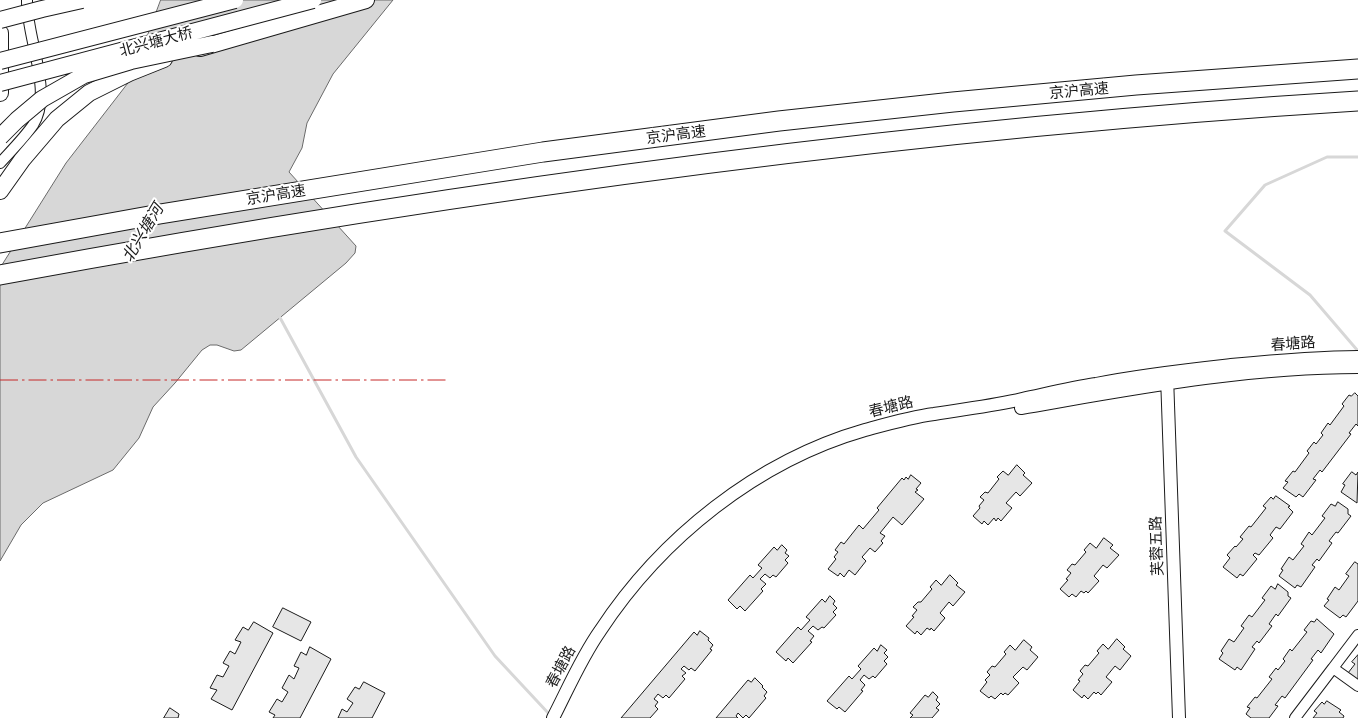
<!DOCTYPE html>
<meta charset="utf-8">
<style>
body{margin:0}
canvas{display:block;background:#fff}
</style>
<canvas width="1358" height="718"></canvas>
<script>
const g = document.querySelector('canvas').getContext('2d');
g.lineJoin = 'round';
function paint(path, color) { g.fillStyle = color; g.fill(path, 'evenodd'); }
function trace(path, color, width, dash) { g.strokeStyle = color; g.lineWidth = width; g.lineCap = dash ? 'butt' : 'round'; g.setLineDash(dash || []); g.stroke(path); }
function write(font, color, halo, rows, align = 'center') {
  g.font = font + ' "Crimson Pro","Noto Sans SC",serif'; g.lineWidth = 4; g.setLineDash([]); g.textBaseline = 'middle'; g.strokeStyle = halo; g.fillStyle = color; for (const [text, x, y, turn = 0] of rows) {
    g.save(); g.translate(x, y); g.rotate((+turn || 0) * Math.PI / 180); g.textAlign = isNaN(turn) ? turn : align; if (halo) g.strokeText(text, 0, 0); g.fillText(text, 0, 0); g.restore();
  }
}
const water = new Path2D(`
 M161 0H393L333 74 307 123 302 148 289 172 356 246 355 253 346 263 241 350 234 351 217 345H210L202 350 175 383 153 407 139 438 113 470 43 503 21 525 0 561V268L66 163 131 79Z`);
const stream = new Path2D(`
 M1358 157H1327L1265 185 1225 231 1310 295 1358 351
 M278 314 356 457 495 656 550 715`);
const building = new Path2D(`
 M1355 393 1358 396V426L1356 424 1349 433 1351 434 1322 472 1320 470 1313 479 1316 480 1303 497 1299 494 1296 497 1283 488 1288 482 1285 481 1293 471 1295 472 1309 453 1307 451 1314 442 1316 444 1323 435 1321 433 1328 423 1330 425 1344 406 1342 404 1349 395 1351 396Z
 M1017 465 1025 473 1023 475 1032 483 1020 496 1016 492 1006 503 1012 508 1001 521 998 518 996 521 994 518 988 525 984 521 982 524 973 516 980 508 979 506 984 500 980 497 985 492 988 493 999 479 997 477 1003 471 1008 475Z
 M1352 472 1356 475 1358 472 1357 503 1341 492 1345 485 1343 484Z
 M911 475 921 483 916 489 918 490 915 492 924 499 902 525 893 517 880 533 885 536 881 541 883 543 875 552 870 548 862 557 866 561 855 575 849 570 844 577 840 573 838 576 828 569 836 559 834 557 838 552 835 550 841 542 844 544 859 525 863 529 879 510 877 508 902 478 904 480 906 477 908 479Z
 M1276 496 1290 506 1288 507 1293 512 1280 529 1276 527 1270 535 1273 538 1259 555 1255 553 1253 555 1257 559 1243 576 1240 574 1237 578 1223 567 1230 558 1227 555 1235 546 1236 547 1243 539 1240 537 1249 526 1251 527 1266 508 1263 506 1271 497 1273 499Z
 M1338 502 1348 509V514L1351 516 1338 533 1336 532 1329 541 1332 543 1319 561 1317 559 1312 565 1315 567 1301 587 1297 585 1295 588 1279 576 1283 570 1281 569 1289 557 1293 560 1304 546 1301 544 1309 532 1312 535 1325 518 1322 516 1331 504 1335 506Z
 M1104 538 1113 545 1110 548 1119 555 1107 568 1103 565 1094 576 1099 581 1088 593 1086 591 1084 593 1081 591 1076 597 1072 594 1069 597 1060 589 1068 580 1066 579 1071 573 1067 570 1072 564 1075 565 1086 552 1084 550 1090 543 1096 548Z
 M782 545 787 550 785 553 789 556 785 560 788 563 776 577 773 575 770 578 765 574 760 579 766 584 761 589 763 591 745 611 740 606 737 609 728 600 750 575 753 578 762 568 758 565 774 547 777 550Z
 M1355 562 1358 564V601L1346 617 1343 615 1340 618 1324 606 1329 600 1327 599 1335 587 1339 590 1349 576 1346 574Z
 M950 575 958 583 956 585 965 592 953 606 949 602 940 613 945 618 934 631 931 628 930 630 927 628 921 635 917 631 915 634 906 626 914 617 912 616 917 610 913 607 918 602H921L932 589 930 587 936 580 941 585Z
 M1278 584 1288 592V596L1291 598 1278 616 1276 614 1269 624 1272 626 1259 643 1257 641 1252 647 1255 649 1241 670 1237 667 1235 670 1219 659 1223 653 1221 651 1229 639 1234 642 1244 628 1241 626 1249 615 1252 617 1265 600 1262 598 1271 586 1275 589Z
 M830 596 835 601 833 604 837 608 833 612 836 615 824 628 822 627 818 630 813 626 808 631 814 636 810 641 812 642 793 663 788 658 786 661 776 652 798 627 801 630 810 620 806 617 822 599 825 602Z
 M283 608 311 622 301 641 273 627Z
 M1317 619 1334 634 1321 653 1318 650 1311 659 1313 660 1285 698 1282 696 1275 705 1278 706 1269 718H1251L1246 714 1250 708 1247 707 1255 697 1257 698 1272 679 1269 677 1276 668 1278 670 1285 661 1283 659 1290 649 1292 651 1307 632 1304 630 1311 621 1314 622Z
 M254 622 273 633 232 710 211 699 217 690 210 688 217 675 223 677 229 666 223 663 230 651 235 654 241 642 235 640 243 627 248 630Z
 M700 631 709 638 708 640 713 645 710 649 712 650 695 671 691 668 689 670 684 666 681 669 686 673 682 676 685 679 669 698 666 695 663 698 658 694 654 699 658 702 655 706 658 709 650 718H621L694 632 697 635Z
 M1117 639 1125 647 1123 649 1131 656 1120 670 1115 666 1106 677 1112 682 1101 695 1098 692 1096 694 1094 692 1088 699 1084 695 1082 698 1073 690 1080 681 1078 680 1083 674 1080 671 1085 665 1088 666 1099 653 1097 651 1103 644 1108 649Z
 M1024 640 1032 647 1030 650 1038 657 1027 670 1023 667 1013 677 1019 683 1008 695 1005 693 1003 695 1001 693 995 699 991 696 989 698 980 691 987 682 985 680 990 675 987 672 992 666 995 667 1006 654 1004 652 1010 645 1015 650Z
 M881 645 887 650 884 653 888 657 884 661 887 664 875 678 873 676 869 679 864 675 860 680 865 685 861 690 863 691 845 712 839 707 837 709 827 701 849 676 852 679 861 669 858 666 874 648 877 651Z
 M310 647 331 659 300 718H273L275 715 269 712 277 699 282 702 288 692 282 688 289 675 294 679 299 668 294 666 301 652 306 655Z
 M1358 655V681L1348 673 1355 664 1352 662Z
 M755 678 763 686 762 687 767 692 764 696 766 698 749 718 746 715 743 718 738 713 736 716 738 718H716L748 680 751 682Z
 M364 682 385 693 372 718H338L342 709 347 712 353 703 347 699 355 687 359 689Z
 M933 692 938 697 936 700 940 704 936 708 939 710 932 718H910L913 715 910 713 925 695 928 697Z
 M1327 701 1341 710 1339 712 1344 716 1343 718H1313L1317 713 1314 711 1322 702 1324 704Z
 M170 708 179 714 178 718H164Z`);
const minor = new Path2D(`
 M0 163C11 151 24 138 33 125 54 92 26 37 27 0
 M1333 668 1358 635
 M1295 718 1333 668 1358 686`);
const tertiary = new Path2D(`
 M1167 376 1179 718
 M1021 408C1132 389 1245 367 1358 367
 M553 718C568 689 581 658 600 631 661 538 757 461 865 430 887 424 911 417 934 414 963 409 993 406 1022 399 1046 394 1071 388 1096 384 1140 375 1186 370 1231 365 1273 361 1316 357 1358 357`);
const primary = new Path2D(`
 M0 33V93`);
const trunk = new Path2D(`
 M200 48 366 0
 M0 191 22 160 57 119 89 93 129 73 164 59`);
const motorway = new Path2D(`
 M0 243 160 214 543 152 779 121 953 102 1136 85 1358 69
 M0 275C449 192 902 129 1358 101`);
const trunkBridge = new Path2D(`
 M0 20 42 9 82 0
 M0 61 235 0
 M0 83 313 0
 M0 137 17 120 42 99 84 75 131 61 212 44`);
const power = new Path2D(`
 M0 380H447`);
const streetNames = [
 ["北兴塘大桥",156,42,-15],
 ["京沪高速",1079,91,-5],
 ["京沪高速",676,135,-7],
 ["京沪高速",276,195,-9],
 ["春塘路",1293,344,-4],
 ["春塘路",891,407,-14],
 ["芙蓉五路",1157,546,-92],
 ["春塘路",561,667,-62]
];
const waterNames = [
 ["北兴塘河",143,233,-59]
];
paint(water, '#d7d7d7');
trace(water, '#6a6a6a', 1);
trace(stream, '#d7d7d7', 3);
paint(building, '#e6e6e6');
trace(building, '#1a1a1a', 1);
trace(minor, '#1a1a1a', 12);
trace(tertiary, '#1a1a1a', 14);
trace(primary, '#1a1a1a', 18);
trace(trunk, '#1a1a1a', 18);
trace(motorway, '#1a1a1a', 21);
trace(minor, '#fff', 10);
trace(tertiary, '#fff', 12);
trace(primary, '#fff', 16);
trace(trunk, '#fff', 16);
trace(motorway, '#fff', 19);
trace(trunkBridge, '#1a1a1a', 18, []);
trace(trunkBridge, '#fff', 16);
trace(power, '#c62828', 1, [18, 4, 2.5, 4]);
write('15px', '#1a1a1a', '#fff', streetNames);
write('italic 16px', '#1a1a1a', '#fff', waterNames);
</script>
